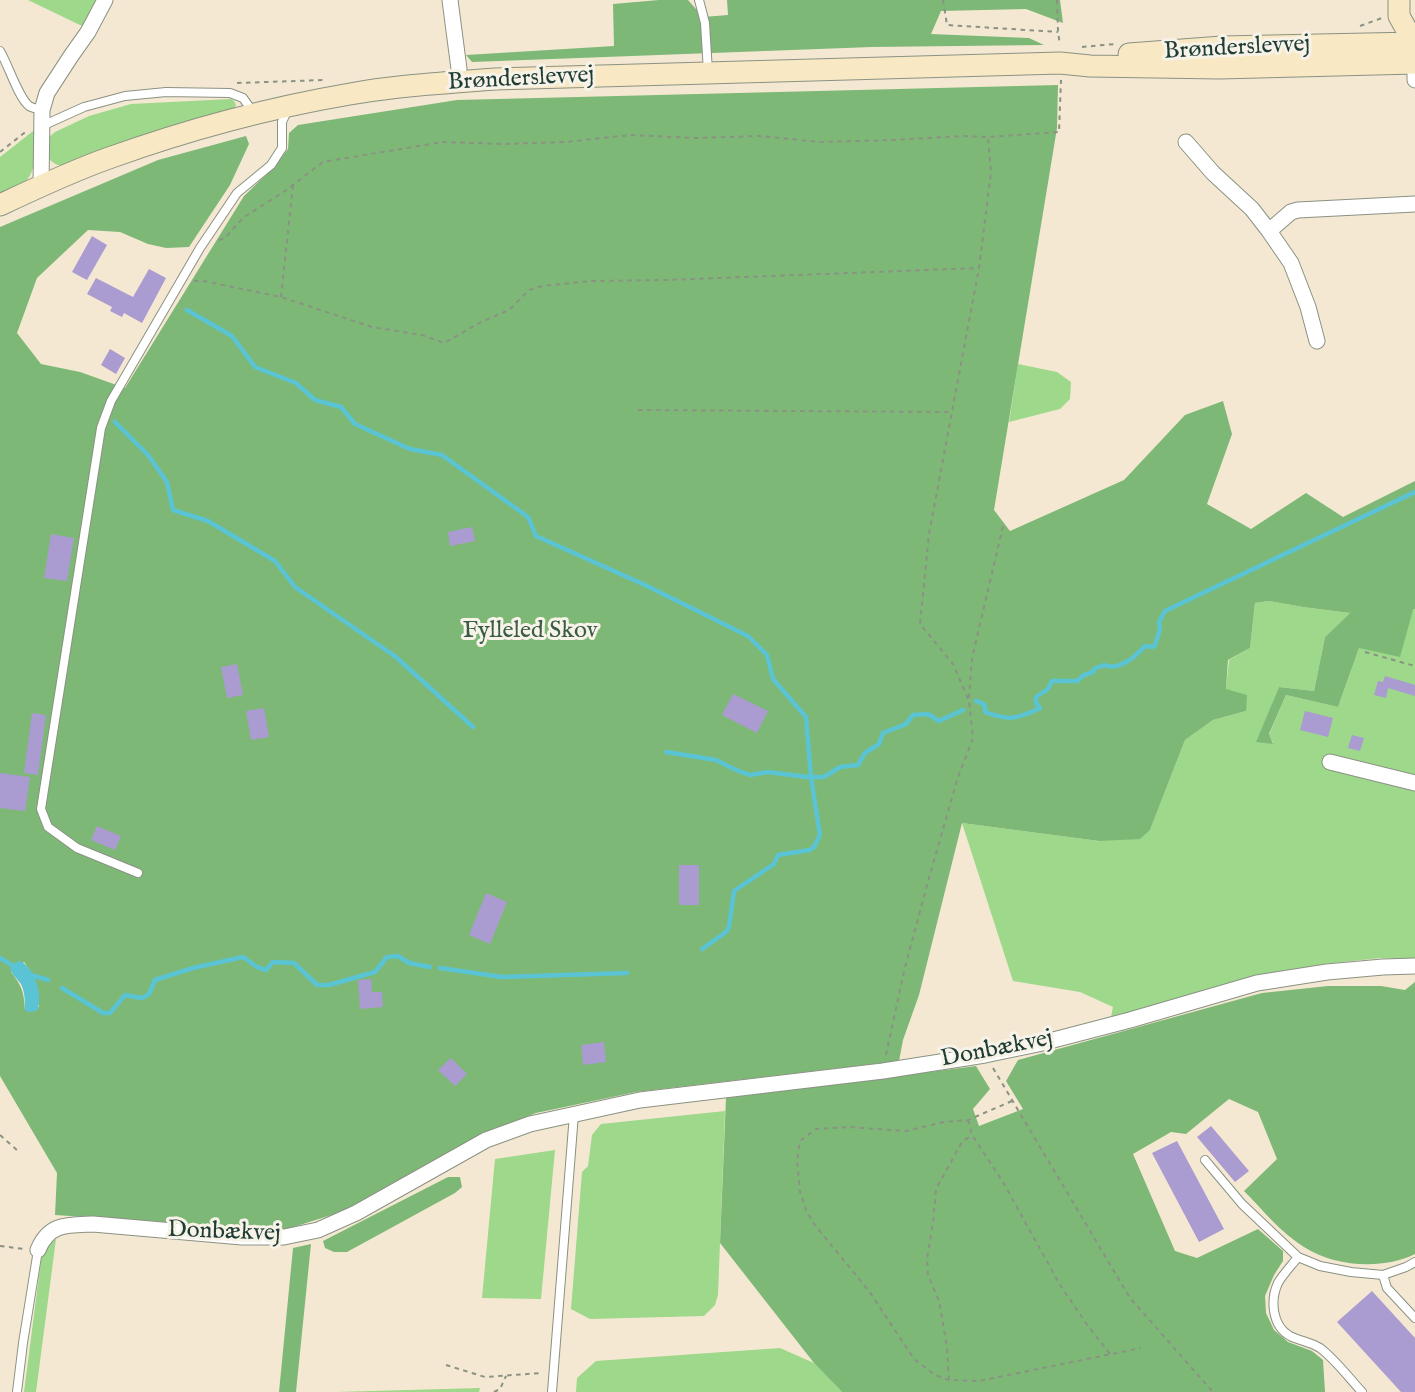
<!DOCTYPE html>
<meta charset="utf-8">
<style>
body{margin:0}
canvas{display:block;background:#f4e8d2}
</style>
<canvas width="1415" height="1392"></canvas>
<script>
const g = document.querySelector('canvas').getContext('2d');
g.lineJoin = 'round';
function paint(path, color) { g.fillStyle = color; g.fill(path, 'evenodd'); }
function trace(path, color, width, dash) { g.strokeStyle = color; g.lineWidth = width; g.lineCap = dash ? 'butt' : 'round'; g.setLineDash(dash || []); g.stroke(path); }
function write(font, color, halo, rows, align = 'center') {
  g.font = font + ' "IM FELL English",serif'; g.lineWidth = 6; g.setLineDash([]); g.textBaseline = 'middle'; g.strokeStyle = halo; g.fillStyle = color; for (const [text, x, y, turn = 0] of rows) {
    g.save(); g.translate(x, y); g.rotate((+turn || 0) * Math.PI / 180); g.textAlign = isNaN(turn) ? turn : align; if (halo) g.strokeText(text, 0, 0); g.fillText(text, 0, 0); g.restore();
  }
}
const green = new Path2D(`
 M28 0H98L82 26Z
 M231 99 234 101 236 105 234 109 65 166C56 166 51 162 46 155L48 138 55 132 89 116 131 104Z
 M37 128C36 144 38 168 26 181 19 187 8 191 0 195V157Z
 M1018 364 1057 372 1071 382 1070 399 1060 409 1009 422Z
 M1269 601 1303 607 1350 613 1325 637 1314 691 1279 687 1257 741 1273 743 1269 735 1286 695 1338 707 1359 648 1415 609V959L1380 958 1324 964 1254 976 1111 1017 1113 1007 1080 992 1013 981 962 823 1099 841 1150 830 1185 740 1213 720 1246 711 1226 689 1229 660 1250 648 1255 603Z
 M725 1111 718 1295 715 1305 704 1316 590 1319 571 1309 582 1172 588 1166 592 1135 601 1124Z
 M555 1150 541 1299 482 1298 495 1159Z
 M56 1239 36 1392H24L42 1253 47 1245Z
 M780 1348 814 1363 842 1392H576L577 1378 596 1361Z
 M480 1388 479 1392H336Z`);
const forest = new Path2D(`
 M659 0H688L703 17 728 15 727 0H1060L1063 23 1026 9 941 11 931 34 1029 38 1044 45 872 47 472 62 466 55 614 46 613 4Z
 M1058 85 1057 128 994 510 1010 531 1124 480 1185 415 1223 401 1232 434 1207 504 1251 529 1306 493 1343 517 1415 481V609L1413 610 1400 657 1359 648 1338 707 1286 695 1269 734 1273 744 1256 742 1279 687 1314 691 1325 637 1350 613 1303 607 1269 601 1255 603 1250 648 1228 660 1226 689 1247 695 1246 711 1213 720 1185 740 1150 830 1140 839 1099 841 962 823 919 995 903 1040 899 1061 636 1092 536 1113 476 1137 341 1212 284 1230 55 1215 57 1173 0 1076V227L158 160 246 136 249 144 230 185 189 247 166 248 148 244 120 232 88 230 37 278 17 333 41 364 80 372 125 388 244 196 272 169 288 149 289 133 298 125 457 100ZM24 962C35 978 39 987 39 1007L25 1010C24 992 22 986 11 972Z
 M1415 982V1254C1383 1270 1335 1267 1304 1247 1281 1233 1263 1210 1244 1191L1277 1159 1258 1112 1229 1099 1186 1134 1171 1132 1133 1154 1175 1251 1197 1258 1258 1229 1283 1251V1261L1274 1275 1265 1296 1266 1313 1274 1330 1288 1342 1312 1351 1323 1360 1325 1392H842L814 1363 720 1243 726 1098 976 1066 990 1089 973 1109 979 1126 1023 1109 1006 1081 1018 1060 1262 993 1328 986H1381L1405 990Z
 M448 1177H460L462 1187 455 1193 347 1252H334L325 1248 323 1241Z
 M311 1244 296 1392H279L293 1248Z`);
const water = new Path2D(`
 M19 961C34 965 44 997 37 1011L28 1012 25 1010C25 1002 25 992 21 984 17 978 11 975 10 967L13 964Z`);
const stream = new Path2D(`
 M187 310 232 336 255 367 296 383 315 400 341 407 355 424 410 449 442 455 528 517 536 536 645 585 748 636 767 655 773 679 806 717 811 777 820 835 814 847 810 850 778 855 774 864 734 891 729 927 726 932 702 949
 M115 422 148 455 167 482 173 510 208 521 275 561 295 587 396 657 473 727
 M976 701H977L985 705V712C1009 721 1017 719 1040 708L1036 703V697L1048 689 1052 681H1077L1084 675 1093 672 1094 669 1104 665C1119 671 1135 657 1145 646L1153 647 1155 645 1160 629 1159 622 1165 611 1415 492
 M666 752 716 760 736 770 750 775 768 772 807 777H824L840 767 858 765 865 753 879 744 883 733 906 724 913 715 928 714 939 721 963 710
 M0 958 15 967
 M440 968 502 977 627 973
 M28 974 48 980
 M62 988 103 1013H110L125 995 142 998 149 994 155 980 193 968 243 957 257 967 266 970 273 962 294 963 317 985H329L375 972 387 957 398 956 409 963 430 967`);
const building = new Path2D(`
 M92 236 107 245 87 280 72 272Z
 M149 269 166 278 142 323 124 313 122 317 110 311 112 307 87 294 96 278 133 297Z
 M110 349 125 358 116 374 101 365Z
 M472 527 475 541 450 546 448 532Z
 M51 534 74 538 67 581 44 578Z
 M237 664 243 695 227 698 221 667Z
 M1385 676 1415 685V696L1388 688 1386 698 1374 695 1378 681 1383 682Z
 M733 694 768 711 757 733 722 715Z
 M264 708 269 737 251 740 246 711Z
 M1305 711 1333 718 1328 737 1300 730Z
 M32 713 46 715 38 775 24 773Z
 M1352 735 1364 738 1360 751 1348 748Z
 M0 773 30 777 25 811 0 808Z
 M97 826 121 836 115 850 91 840Z
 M679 865H699V905H679Z
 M486 893 507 902 490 944 469 935Z
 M371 979 372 992H382L383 1007 360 1009 358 980Z
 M604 1042 606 1062 583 1065 581 1045Z
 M451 1058 467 1074 455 1086 438 1070Z
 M1211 1126 1249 1171 1235 1182 1197 1137Z
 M1177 1141 1224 1229 1199 1242 1152 1153Z
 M1372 1291 1415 1338V1392H1401L1337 1322Z`);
const path = new Path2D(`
 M943 0 947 25 1058 32
 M1057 0 1058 32 1060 45
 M1360 26 1382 18
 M1082 47 1115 44
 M237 83 324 80
 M0 152 28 130
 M219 240 225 238 244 217 285 191 323 162 442 142 503 144 566 142 630 135 695 138 759 136 820 142 894 140 961 136 988 137 1059 132 1061 80
 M194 281H204L281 297 372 327 422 335 444 343 481 322 509 310 529 290 542 286 591 281 667 280 979 268
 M281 297 293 185
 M638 410 952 412
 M1365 652 1415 666
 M969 698 972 658 1004 522
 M886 1055 905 967 929 878 957 780 973 738 969 701 953 664 920 624 929 534 979 268 991 172 988 137
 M993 1068 1130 1298 1213 1392
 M1012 1101 968 1120 944 1122 906 1131 849 1127 816 1129 800 1141 797 1161 800 1192 806 1210 814 1224 869 1291 914 1359 935 1375 949 1380 979 1381 1141 1348
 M968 1120 972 1135 1003 1182 1060 1285 1088 1326 1110 1354
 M0 1135 17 1150
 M0 1246 24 1249
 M446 1365 485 1377 541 1373
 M949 1380 947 1349 944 1329 939 1301 928 1275 927 1259 933 1223 936 1189 962 1142 972 1135
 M494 1392 500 1389 506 1376`);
const lane = new Path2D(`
 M699 0 705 23 708 72
 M0 51C8 64 18 97 29 106 32 108 38 109 42 110
 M42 126 84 107 125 96 166 92 230 93 243 98 253 112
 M138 873 77 848 48 827 41 809 101 428 111 401 200 248 237 193 271 165 282 148V122L288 109
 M1205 1160 1242 1204 1298 1257 1320 1266 1351 1272 1383 1275
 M1298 1257C1292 1265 1283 1274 1278 1283 1270 1300 1272 1326 1290 1336 1300 1341 1311 1342 1320 1348 1334 1358 1350 1379 1362 1392
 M1415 1262 1406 1267 1383 1275 1387 1288 1415 1318
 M17 1392 23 1343 38 1250
 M552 1392 574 1114`);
const street = new Path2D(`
 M450 0 459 69
 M1415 63V80
 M1186 142 1213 173 1252 209 1269 231 1291 263 1308 307 1317 341
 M41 186 42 110 47 93 71 56 88 32 105 0
 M1269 231 1291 212 1298 210 1415 204
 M1330 762 1415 783
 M38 1250C49 1223 67 1225 93 1224L242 1237H284L318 1230 356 1213 486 1140 530 1124 640 1100 883 1071 985 1055 1038 1044 1130 1020 1257 983 1327 972 1383 967 1415 966`);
const secondary = new Path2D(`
 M1399 0V16L1414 43
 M1129 54 1222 47 1415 43
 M0 205C36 188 72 171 109 158 187 130 268 108 350 94 398 85 447 83 495 79L1060 63 1090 66 1220 68 1415 63`);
const streetNames = [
 ["Brønderslevvej",1237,49,-3],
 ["Brønderslevvej",521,80,-3],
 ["Donbækvej",997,1050,-11],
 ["Donbækvej",224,1233,2]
];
const parkNames = [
 ["Fylleled Skov",530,632]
];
paint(green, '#9dd88b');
paint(forest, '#7eb877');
paint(water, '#5ac4d5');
trace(stream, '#5ac4d5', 4.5);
paint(building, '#aa9bd1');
trace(lane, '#8a9283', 10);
trace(street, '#8a9283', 17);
trace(secondary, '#8a9283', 23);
trace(path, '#8a9283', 2, [4.5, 4.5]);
trace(lane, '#fff', 8);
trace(street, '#fff', 15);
trace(secondary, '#f8e8c3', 21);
write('24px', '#1f3d34', '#f7f3e8', streetNames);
write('24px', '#385c45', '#f7f3e8', parkNames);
</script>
